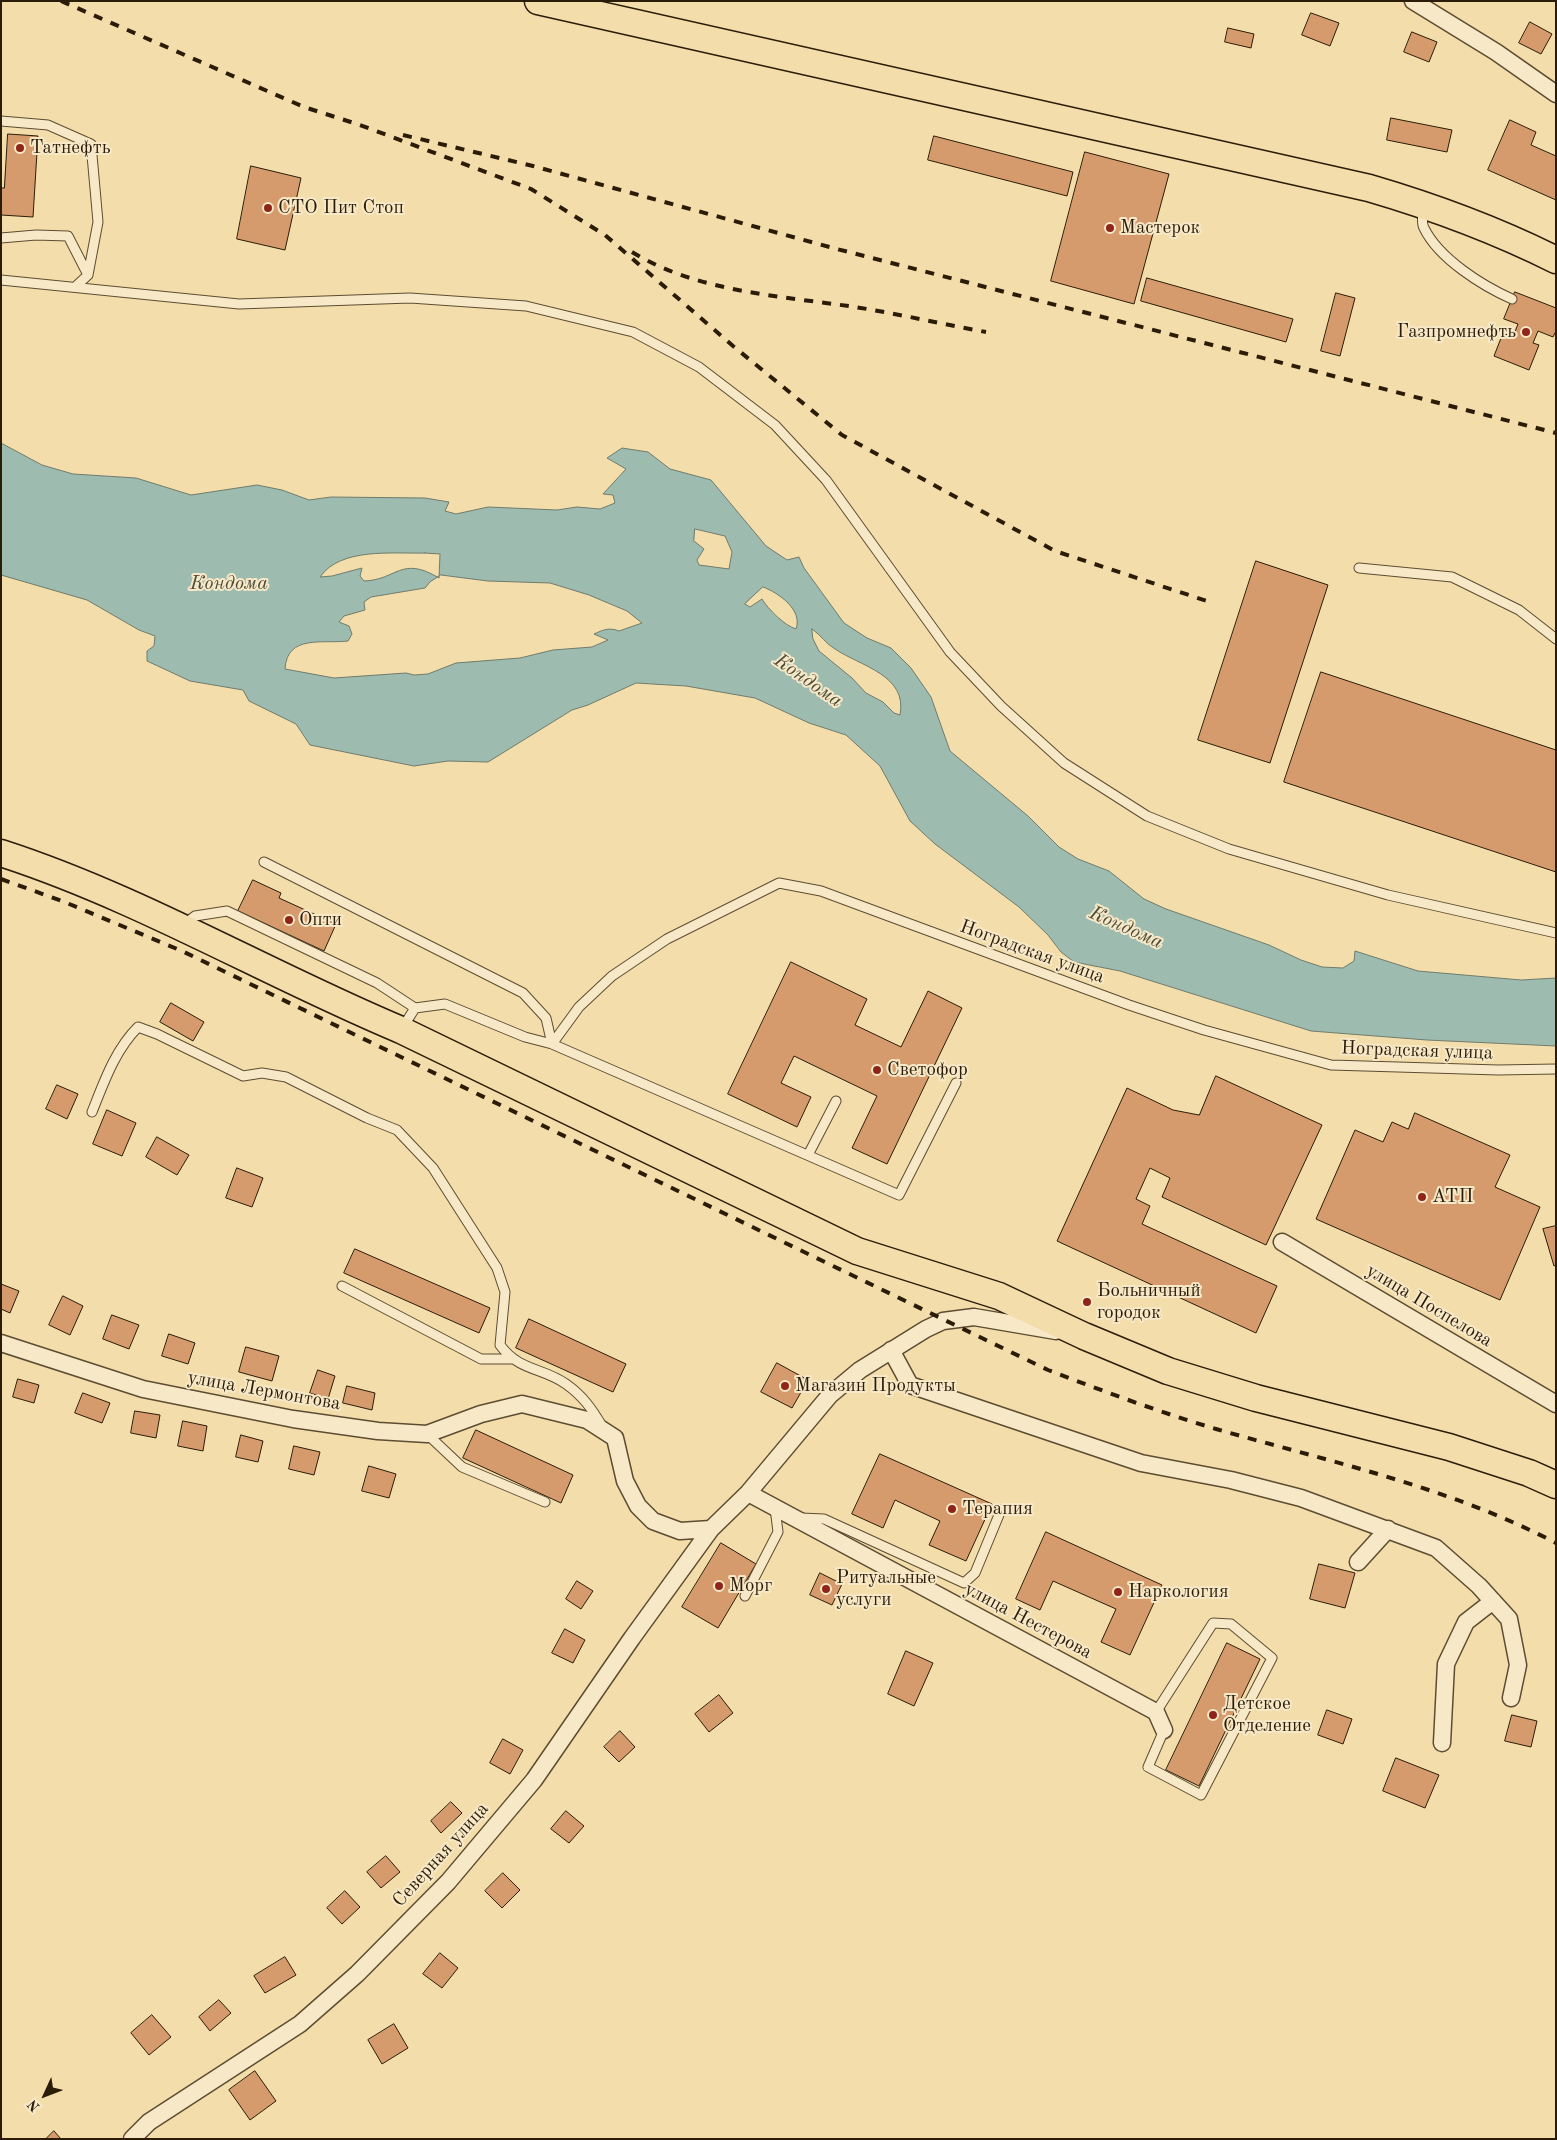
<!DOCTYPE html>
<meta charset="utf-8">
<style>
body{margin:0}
#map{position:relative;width:1557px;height:2140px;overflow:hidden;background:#f3ddab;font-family:"Old Standard TT",serif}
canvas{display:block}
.frame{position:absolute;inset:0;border:2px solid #2b1c08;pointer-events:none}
.north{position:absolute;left:20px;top:2070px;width:50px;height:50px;-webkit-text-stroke:4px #f7e9c8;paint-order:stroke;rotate:227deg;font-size:14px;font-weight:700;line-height:20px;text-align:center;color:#2b1c08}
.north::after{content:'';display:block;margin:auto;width:18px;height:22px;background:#2b1c08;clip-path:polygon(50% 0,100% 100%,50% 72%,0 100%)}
</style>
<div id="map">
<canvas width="1557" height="2140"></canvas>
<div class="frame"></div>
<div class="north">N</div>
</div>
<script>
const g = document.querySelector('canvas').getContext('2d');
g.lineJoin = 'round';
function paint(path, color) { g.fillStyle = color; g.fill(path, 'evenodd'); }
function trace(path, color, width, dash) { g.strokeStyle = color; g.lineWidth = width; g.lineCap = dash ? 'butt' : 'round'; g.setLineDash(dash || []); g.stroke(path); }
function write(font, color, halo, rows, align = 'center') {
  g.font = font + ' "Old Standard TT",serif'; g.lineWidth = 4; g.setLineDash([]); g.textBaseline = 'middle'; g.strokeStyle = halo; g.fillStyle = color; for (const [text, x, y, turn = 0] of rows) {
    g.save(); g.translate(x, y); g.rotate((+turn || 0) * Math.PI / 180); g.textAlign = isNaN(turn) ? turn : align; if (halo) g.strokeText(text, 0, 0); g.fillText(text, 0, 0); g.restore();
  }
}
const water = new Path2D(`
 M1 443 42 465 73 474 136 478 191 495 257 485 282 490 309 500 331 497 425 498 449 502 445 511 456 514 488 507 557 510 577 507 600 509 615 503 613 495 603 494 626 469 607 458 622 448 648 452 670 469 711 480 766 546 787 560 799 557 804 568 844 623 867 638 891 648 911 668 931 697 950 751 1028 816 1059 847 1078 859 1109 871 1144 899 1166 909 1269 945 1301 960 1322 967 1343 968 1354 961 1355 951 1418 971 1521 980 1556 978V1046L1427 1040 1311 1031 1120 971 1074 962 1061 952 1048 935 1019 907 935 844 910 821 880 766 846 735 809 723 755 698 686 686 636 683 588 705 572 710 488 762 448 761 414 766 310 745 296 724 249 701 243 690 190 681 147 661V651L154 646 155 636 139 630 87 600 1 575ZM695 529 725 536 732 552 729 569 699 565 697 560 704 549 694 541ZM425 553 440 554 439 578C401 555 397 580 364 581L360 576 362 568 332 576 320 577C341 547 393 554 425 553ZM441 575 488 581 550 583 589 595 627 611 642 623 619 631C609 627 603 630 594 634L608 640 592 647 553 650 520 658 456 663 428 674 414 675 406 673 334 678 285 669C287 634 323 644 348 641L352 634 349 626 339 622 344 616 365 610 364 602 371 597 425 588 430 582ZM763 587C779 593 803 610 796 629 785 626 768 609 762 599L750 607 745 604ZM812 629C821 635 826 644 835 649 860 666 908 675 900 715L894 713 883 702 866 693 852 678 819 651 813 639Z`);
const building = new Path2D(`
 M1311 13 1339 23 1330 46 1302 35Z
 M1530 22 1552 34 1541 54 1519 43Z
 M1228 28 1254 34 1251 48 1225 42Z
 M1412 32 1437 42 1429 62 1404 52Z
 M1391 118 1452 130 1447 152 1387 140Z
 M1510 120 1536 132 1531 145 1556 156V200L1488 170Z
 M8 134 38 136 33 217 1 215V188H4Z
 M934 136 1073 172 1067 196 928 160Z
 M1085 152 1169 174 1134 304 1051 281Z
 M251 166 301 178 285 250 237 239Z
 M1147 278 1293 319 1286 342 1141 301Z
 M1515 292 1556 308V331L1553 337 1538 331 1533 343 1539 345 1529 370 1494 356 1503 333 1513 337 1518 324 1504 319Z
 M1336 293 1355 298 1340 356 1321 351Z
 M1256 561 1328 585 1270 763 1198 740Z
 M1321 672 1556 750V872L1284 782Z
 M253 880 281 893 279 898 336 924 324 951 238 911Z
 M791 962 867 999 855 1025 901 1047 928 991 962 1008 887 1164 852 1148 877 1096 794 1056 781 1083 811 1097 797 1127 728 1094Z
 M171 1003 204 1022 193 1041 160 1022Z
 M1216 1076 1322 1125 1266 1245 1162 1197 1170 1178 1150 1168 1136 1199 1150 1206 1142 1224 1277 1286 1256 1333 1057 1241 1127 1088 1173 1110 1199 1115Z
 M57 1085 78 1094 67 1119 46 1109Z
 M107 1110 136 1123 122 1156 93 1144Z
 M1415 1113 1510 1155 1495 1187 1540 1207 1500 1300 1316 1219 1355 1130 1383 1142 1392 1122 1408 1129Z
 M157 1137 189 1155 177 1175 146 1157Z
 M237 1168 263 1178 252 1207 226 1198Z
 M1556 1226V1265L1554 1266 1543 1229Z
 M355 1249 490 1308 479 1333 344 1273Z
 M1 1284 19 1291 10 1313 1 1309Z
 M63 1296 83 1306 70 1335 49 1325Z
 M112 1315 139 1325 129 1349 103 1339Z
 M529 1319 626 1364 613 1392 516 1348Z
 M169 1334 195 1343 188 1364 162 1356Z
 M246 1347 279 1356 272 1381 239 1372Z
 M777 1363 808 1380 792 1408 761 1392Z
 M318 1370 335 1376 328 1399 310 1393Z
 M18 1379 39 1385 34 1403 13 1397Z
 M347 1386 375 1393 372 1410 343 1403Z
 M83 1393 110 1403 102 1423 75 1413Z
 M135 1411 160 1415 156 1438 131 1433Z
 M183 1421 207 1426 203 1451 178 1446Z
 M476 1430 573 1475 561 1503 463 1458Z
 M241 1435 263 1441 258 1462 236 1457Z
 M294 1446 320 1452 314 1475 289 1469Z
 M880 1454 992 1504 966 1561 929 1545 940 1521 895 1500 883 1528 852 1514Z
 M369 1466 396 1474 389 1498 362 1491Z
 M1046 1532 1162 1585 1130 1655 1101 1642 1116 1609 1053 1581 1040 1610 1016 1599Z
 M721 1543 756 1564 718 1628 682 1607Z
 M1319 1564 1355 1573 1345 1608 1310 1599Z
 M820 1573 842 1584 832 1605 810 1595Z
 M577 1581 593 1591 581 1609 566 1599Z
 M565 1629 585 1640 573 1663 552 1653Z
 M1227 1643 1260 1659 1199 1786 1166 1770Z
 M906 1651 933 1663 914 1706 888 1694Z
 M719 1695 733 1713 709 1732 695 1714Z
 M1327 1710 1352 1719 1343 1744 1318 1735Z
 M1512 1715 1537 1721 1531 1747 1505 1741Z
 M620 1731 635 1747 619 1762 604 1747Z
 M503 1739 523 1750 510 1774 490 1763Z
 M1396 1758 1439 1775 1425 1808 1383 1791Z
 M451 1802 462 1813 441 1833 431 1821Z
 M566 1811 584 1826 569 1843 551 1829Z
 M386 1856 400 1872 381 1888 367 1872Z
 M503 1873 520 1890 502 1908 485 1891Z
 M345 1891 360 1907 342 1924 327 1908Z
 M440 1953 458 1968 442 1988 423 1974Z
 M285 1957 296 1975 265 1993 254 1976Z
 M219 2000 231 2013 210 2031 199 2017Z
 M152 2015 171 2037 149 2055 131 2033Z
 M394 2024 408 2048 382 2064 368 2040Z
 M255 2071 276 2101 250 2120 229 2090Z
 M54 2131 61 2139H46Z`);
const lane = new Path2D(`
 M1 121 48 125 91 144 98 222 88 275 75 287
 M1423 209C1423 215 1421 223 1424 228 1439 259 1483 286 1512 299
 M1 238 36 235 68 236 88 275
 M1 280 239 304 410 298 526 306 633 332 699 367 775 425 826 480 950 652 1001 706 1064 763 1147 816 1229 849 1388 895 1556 933
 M1359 568 1452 577 1519 610 1556 639
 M264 862 523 993 546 1018 552 1044 525 1037 445 1004 415 1008 403 1027
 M183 925 195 916 227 911 377 983 415 1008
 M956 1083 899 1195 552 1044 579 1007 612 976 667 939 779 883 821 891 1129 1005 1204 1030 1331 1065 1498 1070 1556 1069
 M92 1112C104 1082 115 1050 138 1027L157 1034 243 1076 262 1073 286 1077 367 1118 397 1130 433 1168 497 1268 505 1292 500 1345C520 1372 542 1367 566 1384 583 1396 592 1409 602 1426
 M808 1155 836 1101
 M342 1286 481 1359H511
 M427 1434 462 1467 545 1502
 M801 1518 824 1519 964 1583 975 1573 1001 1510
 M745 1596 778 1532 775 1508
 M1156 1712 1213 1623 1231 1624 1272 1658 1201 1795 1148 1767 1164 1730`);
const street = new Path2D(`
 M1413 1 1496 52 1556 94
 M1282 1242 1556 1404
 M1 1343 143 1389 293 1419 378 1431 427 1434 481 1414 522 1404 587 1420 615 1438 625 1481 638 1506 653 1521 680 1531 711 1529 748 1493 830 1395 860 1370 926 1329 943 1321 974 1317 1056 1331
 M891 1350 910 1385 1141 1463 1231 1480 1301 1498 1436 1548 1479 1586 1509 1619 1518 1665 1511 1698
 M748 1493 1156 1712 1164 1730
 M1358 1562 1388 1529
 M1442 1743 1446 1664 1466 1622 1493 1601
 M132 2139 149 2122 300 2024 357 1974 448 1882 534 1780 632 1638 711 1529`);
const primary = new Path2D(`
 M538 1 1369 188C1434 207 1496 230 1556 260
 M1 853C140 898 267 974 401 1030L857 1251 999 1296 1084 1336 1168 1371 1256 1398 1449 1447 1529 1473 1556 1485`);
const rail = new Path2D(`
 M61 1 304 107 360 125 531 189 605 235 733 346 842 435 1055 551 1210 602
 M403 135 533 166 833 248 1556 433
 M632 252C697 292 781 296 855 307 899 314 942 324 986 332
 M1 879 62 901 182 951 1048 1370C1103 1391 1159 1412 1216 1429 1331 1462 1449 1487 1556 1543`);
const markers = [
 [20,148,5,"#8f2418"],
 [268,208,5,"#8f2418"],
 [1110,228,5,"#8f2418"],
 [1526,332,5,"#8f2418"],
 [289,920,5,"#8f2418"],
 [877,1070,5,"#8f2418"],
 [1422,1197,5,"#8f2418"],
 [1087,1302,5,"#8f2418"],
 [785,1386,5,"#8f2418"],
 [952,1509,5,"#8f2418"],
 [719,1586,5,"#8f2418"],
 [826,1589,5,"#8f2418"],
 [1118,1592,5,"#8f2418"],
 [1213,1715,5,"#8f2418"]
];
const poiNames = [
 ["Татнефть",30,148],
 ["СТО Пит Стоп",278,208],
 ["Мастерок",1120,228],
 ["Газпромнефть",1516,332,"right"],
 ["Опти",299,920],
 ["Светофор",887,1070],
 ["АТП",1432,1197],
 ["Больничный",1097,1291],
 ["городок",1097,1313],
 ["Магазин Продукты",795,1386],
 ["Терапия",962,1509],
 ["Ритуальные",836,1578],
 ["услуги",836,1600],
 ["Морг",729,1586],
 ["Наркология",1128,1592],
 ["Детское",1223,1704],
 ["Отделение",1223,1726]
];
const streetNames = [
 ["Ноградская улица",1032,952,20],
 ["Ноградская улица",1417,1051,2],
 ["улица Поспелова",1429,1306,31],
 ["улица Лермонтова",264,1391,10],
 ["улица Нестерова",1028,1621,28],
 ["Северная улица",441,1855,-48]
];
const waterNames = [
 ["Кондома",229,584],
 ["Кондома",808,681,35],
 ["Кондома",1126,928,24]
];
paint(water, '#9dbbaf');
trace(water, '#6f7b6c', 1);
paint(building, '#d69b6d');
trace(building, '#2b1c08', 1);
trace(lane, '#5d4c31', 11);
trace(street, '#5d4c31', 19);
trace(primary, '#2b1c08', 29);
trace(lane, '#f7e9c8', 9);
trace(street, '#f7e9c8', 16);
trace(primary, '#f3ddab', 26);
trace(rail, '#2b1c08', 4, [9, 9]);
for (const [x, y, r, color] of markers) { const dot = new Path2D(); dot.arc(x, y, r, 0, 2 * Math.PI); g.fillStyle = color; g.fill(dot); trace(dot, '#f7e9c8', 2); }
write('19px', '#2b1c08', '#f7e9c8', poiNames, 'left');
write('19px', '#2b1c08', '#f7e9c8', streetNames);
write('italic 20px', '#4d4c3a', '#f7e9c8', waterNames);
</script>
